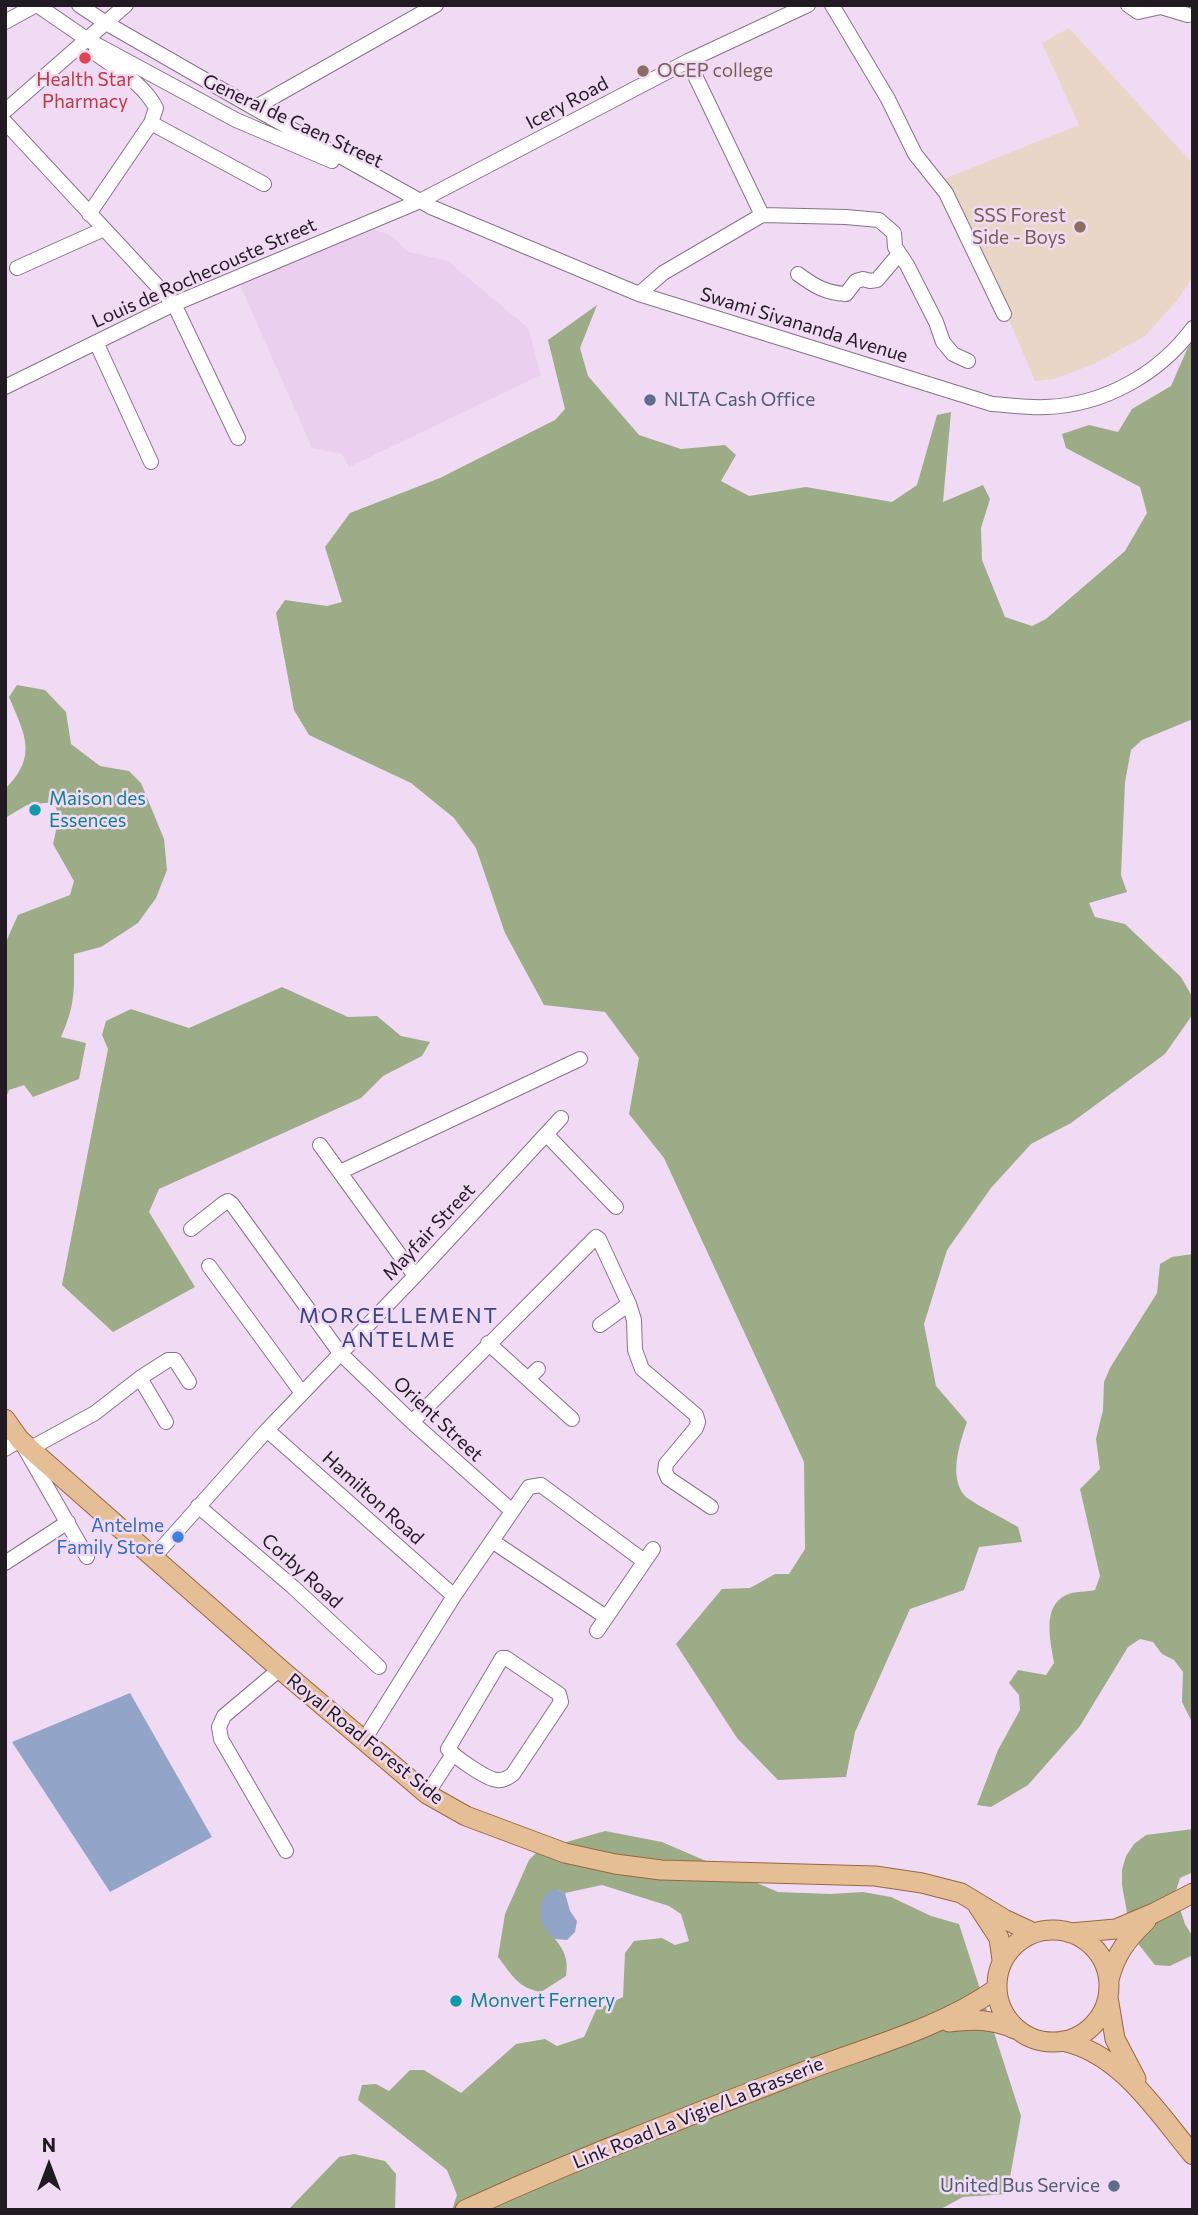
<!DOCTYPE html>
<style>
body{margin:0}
#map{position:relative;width:1198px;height:2215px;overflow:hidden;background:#f1dbf4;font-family:Commissioner,sans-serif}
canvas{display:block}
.frame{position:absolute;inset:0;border:7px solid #221a23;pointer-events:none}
.north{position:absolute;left:14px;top:2131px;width:70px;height:70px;-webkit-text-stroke:5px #f1dbf4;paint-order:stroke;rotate:0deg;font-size:19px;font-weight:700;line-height:28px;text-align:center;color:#221a23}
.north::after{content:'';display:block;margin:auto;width:24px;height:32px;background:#221a23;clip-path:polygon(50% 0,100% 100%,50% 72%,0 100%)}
</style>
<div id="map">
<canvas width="1198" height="2215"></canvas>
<div class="frame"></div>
<div class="north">N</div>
</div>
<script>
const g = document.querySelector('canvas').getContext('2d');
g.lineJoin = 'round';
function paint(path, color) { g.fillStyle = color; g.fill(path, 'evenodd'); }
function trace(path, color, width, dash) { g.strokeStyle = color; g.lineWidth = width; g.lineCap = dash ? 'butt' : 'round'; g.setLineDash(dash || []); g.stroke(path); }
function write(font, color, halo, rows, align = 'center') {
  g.font = font + ' Commissioner,sans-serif'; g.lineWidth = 5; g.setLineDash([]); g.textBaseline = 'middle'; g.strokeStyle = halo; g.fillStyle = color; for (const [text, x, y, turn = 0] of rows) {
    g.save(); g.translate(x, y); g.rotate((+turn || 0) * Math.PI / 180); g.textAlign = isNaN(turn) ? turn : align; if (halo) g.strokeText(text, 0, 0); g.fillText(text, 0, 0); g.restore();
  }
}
const built = new Path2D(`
 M362 225 390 235 409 252 448 261 528 328 541 375 349 467 342 454 312 448 237 278Z`);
const education = new Path2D(`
 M1069 28 1193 164V276L1179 298 1145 336 1096 363 1054 379 1035 381 1010 322 944 179 1079 125 1042 43Z`);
const forest = new Path2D(`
 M597 305 580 348 588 376 639 435 681 449 725 445 736 455 721 481 749 496 806 487 892 502 917 485 937 415 951 412 943 502 983 485 990 499 981 528 982 560 1005 617 1032 626 1046 619 1125 551 1147 513 1140 487 1066 448 1062 434 1089 425 1118 432 1132 409 1171 386 1189 345 1193 343V719L1142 740 1131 750 1125 782 1121 875 1127 892 1089 903 1095 917 1125 924 1181 977 1193 998V1014L1165 1054 1071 1123 1031 1144 991 1188 947 1250 924 1324 936 1386 967 1422C960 1442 948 1477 965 1496 972 1503 1007 1520 1018 1527L1022 1542 979 1547 964 1590 910 1609 855 1732 846 1777 778 1780 737 1738 676 1644 722 1589 750 1588 775 1574H789L805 1549 804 1462 664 1158 629 1114 639 1058 605 1012 544 1005 505 933 476 848 454 818 411 783 309 735 294 710 276 613 285 600 327 606 342 602 325 547 350 513 440 478 555 420 565 409 548 340Z
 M17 685 45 690 66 712 71 744 100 766 129 771 141 783 164 839 167 870 156 898 138 923 101 947 74 954C74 990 76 1003 61 1037L86 1043 79 1079 33 1097 24 1085 9 1090 5 1100V944L18 915 70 895 74 881 53 844 59 817 54 802 27 805 5 818V789C39 756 24 733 9 697Z
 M282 987 348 1017 377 1016 401 1036 430 1042 422 1056 383 1076 361 1098 159 1189 149 1212 195 1287 113 1332 62 1285 108 1049 102 1035 106 1021 131 1009 189 1028Z
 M1193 1254V1724L1182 1702 1183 1672 1174 1660 1162 1654 1153 1642 1140 1639 1128 1647 1080 1726 1028 1785 991 1807 977 1805 998 1750 1020 1710 1019 1695 1009 1683 1018 1670 1046 1675 1054 1663C1051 1642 1041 1607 1066 1595 1074 1591 1087 1592 1095 1590L1100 1576 1080 1489 1100 1469 1096 1439 1103 1410 1104 1382 1110 1368 1157 1293 1160 1264 1172 1257Z
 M1193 1829V1872L1180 1878 1175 1894 1185 1924 1193 1937V1955L1170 1966 1155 1965 1131 1935 1122 1885V1870L1126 1856 1134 1844 1146 1835Z
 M605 1831 662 1842 778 1892 830 1894 863 1892 891 1897 931 1916 959 1924 1021 2116 1007 2194 963 2197 939 2210H452L457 2195 447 2170 358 2100 362 2085 376 2084 389 2091 410 2070H424L461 2093 516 2044 545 2039 557 2046 584 2037 596 2010 623 1997 625 1953 634 1941 662 1938 675 1945 689 1941 681 1914 669 1906 602 1885 565 1893 558 1890 544 1926C558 1943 570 1952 566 1976L541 1992C518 1988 512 1975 498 1957L505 1914 529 1860 539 1850Z
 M354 2154 385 2161 396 2174 395 2210H288L339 2157Z`);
const water = new Path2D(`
 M130 1693 212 1837 110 1892 12 1742Z
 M551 1890H558L565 1893 570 1911 577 1921 575 1932 567 1940 555 1939C551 1935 546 1930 544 1926 538 1914 540 1896 551 1890Z`);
const minor = new Path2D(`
 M37 5 88 40 236 120 332 161
 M79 5 106 23 254 108 431 207 639 294 992 404C1010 405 1028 408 1046 407 1104 405 1159 374 1193 328
 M832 5 888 99 915 154 946 193 1004 314
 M1128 5 1138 12 1161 7 1188 15
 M5 22 36 5
 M688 61 762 215
 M254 108 436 5
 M5 111 126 5
 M5 122 174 304 238 438
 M151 123 264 184
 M89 214 151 123 156 108C144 84 117 69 95 53
 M17 268 104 229
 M798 274C814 286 826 293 846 294L856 281 863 279 870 281 877 280 899 254
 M639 294 663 273 762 215 846 217 879 220 894 233 895 247 907 265 936 322 943 342 953 354 968 361
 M96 342 151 462
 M5 387 174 304 420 201 688 61 808 5
 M547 1135 616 1207
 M320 1145 415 1276
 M340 1172 580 1059
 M191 1229 224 1203 228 1201 232 1204 340 1353 412 1422 512 1511
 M209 1266 302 1393
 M600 1325 629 1304
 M488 1343 572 1419
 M140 1378 166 1422
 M528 1379 538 1369
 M412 1422 596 1237 599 1239 629 1304 634 1320 635 1350 642 1369 696 1415 698 1422 696 1428 666 1464 665 1471 668 1478 711 1507
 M267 1430 454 1596
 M31 1448 95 1413 140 1378 168 1360H175L189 1382
 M5 1449 20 1440 87 1557
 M198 1506 293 1587 379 1667
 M492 1541 606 1617
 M153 1558 267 1430 415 1276 561 1118
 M5 1563 68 1522
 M597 1631 653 1549
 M502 1658H506L559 1694 561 1702 513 1774C508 1778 503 1781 497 1780 486 1779 455 1757 448 1749Z
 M280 1669 224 1716 219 1727 221 1739 286 1851
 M364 1740 454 1596 529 1487 541 1485 644 1561
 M427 1794 453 1754`);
const major = new Path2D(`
 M5 1419 20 1440 280 1669 427 1794 466 1816 565 1853 615 1864 661 1870 875 1876 922 1883 961 1893 1004 1919 1034 1933
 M978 1906 999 1938 1002 1960
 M997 1986a56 56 0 1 1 112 0a56 56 0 1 1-112 0Z
 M1070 1933 1116 1929 1154 1913 1193 1893
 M1109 1980C1115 1955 1127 1939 1146 1921
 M1108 1997 1115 2039 1136 2079
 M949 2022C973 2019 992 2019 1015 2029
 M1062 2041C1121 2053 1157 2112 1193 2155
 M465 2210C576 2159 691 2115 805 2071 868 2047 941 2028 996 1989`);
const markers = [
 [85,58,7,"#e0444e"],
 [643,71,7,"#8d6e63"],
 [1080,227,7,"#8d6e63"],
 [650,400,7,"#5c6f8a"],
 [35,810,7,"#0f9aa8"],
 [178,1537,7,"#3f7fe0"],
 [456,2001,7,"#0f9aa8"],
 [1114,2186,7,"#5c6f8a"]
];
const educationNames = [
 ["OCEP college",657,71],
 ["SSS Forest",1066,216,"right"],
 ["Side - Boys",1066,238,"right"]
];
const healthNames = [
 ["Health Star",85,80],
 ["Pharmacy",85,102]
];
const streetNames = [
 ["Icery Road",567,103,-28],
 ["General de Caen Street",293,121,25],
 ["Louis de Rochecouste Street",204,273,-24],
 ["Swami Sivananda Avenue",804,325,17],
 ["Mayfair Street",429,1232,-47],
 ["Orient Street",438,1419,43],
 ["Hamilton Road",373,1498,42],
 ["Corby Road",302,1571,42],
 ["Royal Road Forest Side",365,1739,39],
 ["Link Road La Vigie/La Brasserie",698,2113,-22]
];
const serviceNames = [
 ["NLTA Cash Office",664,400],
 ["United Bus Service",1100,2186,"right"]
];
const cultureNames = [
 ["Maison des",49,799],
 ["Essences",49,821],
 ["Monvert Fernery",470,2001]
];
const shopNames = [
 ["Antelme",164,1526],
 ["Family Store",164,1548]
];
const neighbourhoodNames = [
 ["MORCELLEMENT",399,1316],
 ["ANTELME",399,1340]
];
paint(built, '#ebcfee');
paint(education, '#e9d6c6');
paint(forest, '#9cac86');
paint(water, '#92a5c9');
trace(minor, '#877389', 16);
trace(major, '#966940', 21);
trace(minor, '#fff', 14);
trace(major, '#e6be95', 19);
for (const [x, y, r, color] of markers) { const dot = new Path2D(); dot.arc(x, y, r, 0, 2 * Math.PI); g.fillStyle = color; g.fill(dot); trace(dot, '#f1dbf4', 2.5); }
write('19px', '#785e54', '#f1dbf4', educationNames, 'left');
write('19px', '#be3a42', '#f1dbf4', healthNames);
write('19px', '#221a23', '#f1dbf4', streetNames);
write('19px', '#4e5e75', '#f1dbf4', serviceNames, 'left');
write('19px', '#0d838f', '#f1dbf4', cultureNames, 'left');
write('19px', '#366cbe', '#f1dbf4', shopNames, 'right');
g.letterSpacing = '2px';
write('21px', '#39437f', '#f1dbf4', neighbourhoodNames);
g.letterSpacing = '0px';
</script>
